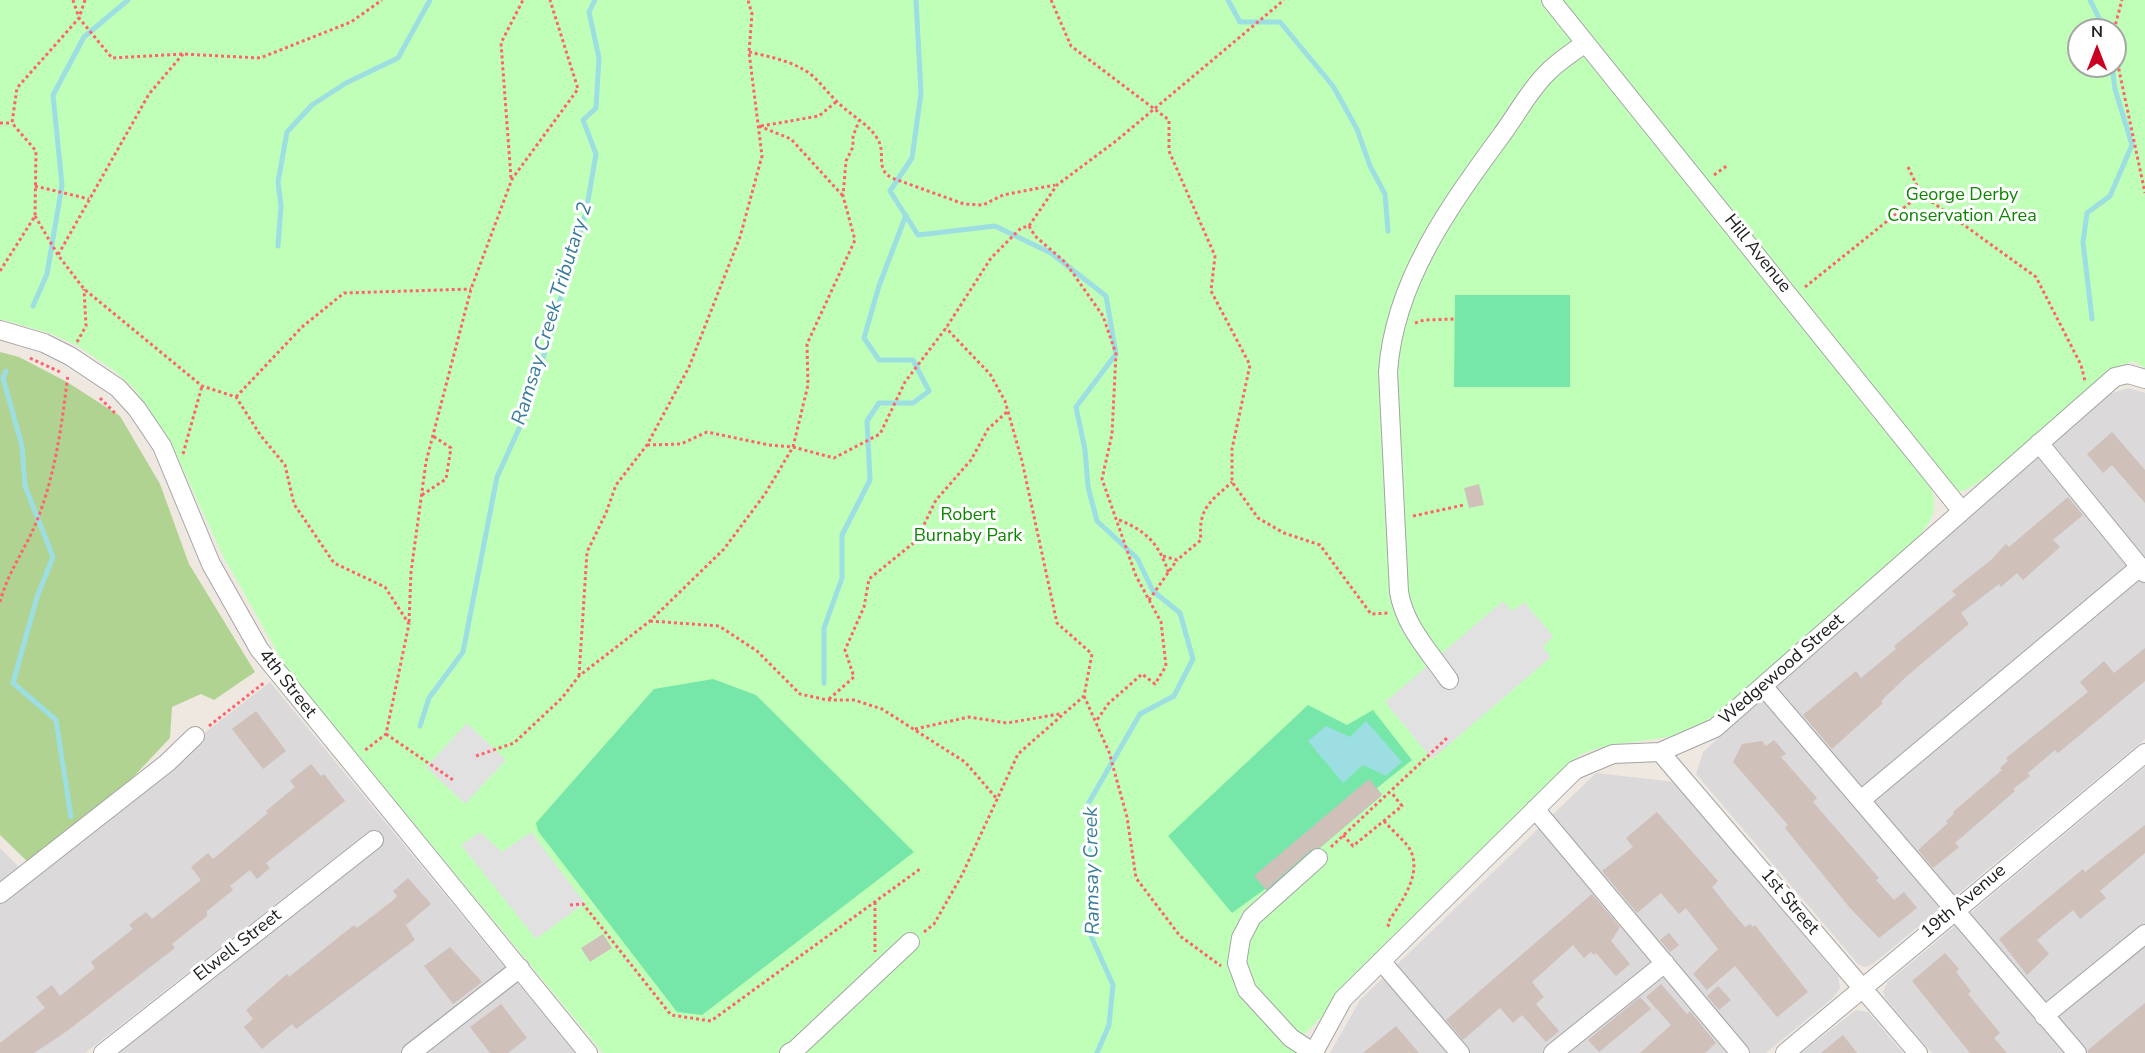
<!DOCTYPE html>
<style>
body{margin:0}
#map{position:relative;width:2145px;height:1053px;overflow:hidden;background:#efe8e1;font-family:"Nunito Sans",sans-serif}
canvas{display:block}
.north{position:absolute;left:2067px;top:18px;width:60px;height:60px;box-sizing:border-box;background:#fff;border:2px solid #a5a5a5;border-radius:50%;rotate:0deg;font-size:16px;font-weight:700;line-height:24px;text-align:center;color:#1d1d1d}
.north::after{content:'';display:block;margin:auto;width:21px;height:27px;background:#c90022;clip-path:polygon(50% 0,100% 100%,50% 72%,0 100%)}
</style>
<div id="map">
<canvas width="2145" height="1053"></canvas>
<div class="north">N</div>
</div>
<script>
const g = document.querySelector('canvas').getContext('2d');
g.lineJoin = 'round';
function paint(path, color) { g.fillStyle = color; g.fill(path, 'evenodd'); }
function trace(path, color, width, dash) { g.strokeStyle = color; g.lineWidth = width; g.lineCap = dash ? 'butt' : 'round'; g.setLineDash(dash || []); g.stroke(path); }
function write(font, color, halo, rows, align = 'center') {
  g.font = font + ' "Nunito Sans",sans-serif'; g.lineWidth = 6; g.setLineDash([]); g.textBaseline = 'middle'; g.strokeStyle = halo; g.fillStyle = color; for (const [text, x, y, turn = 0] of rows) {
    g.save(); g.translate(x, y); g.rotate((+turn || 0) * Math.PI / 180); g.textAlign = isNaN(turn) ? turn : align; if (halo) g.strokeText(text, 0, 0); g.fillText(text, 0, 0); g.restore();
  }
}
const residential = new Path2D(`
 M2128 388 2145 393V739L1873 964 1865 967 1859 965 1696 774 1703 752 1811 653 2107 395Z
 M270 682 575 1053H119L379 848 368 832 85 1053H0V848L25 873Z
 M2145 767V1053H1932L1885 998 1883 991 1888 982Z
 M1596 773 1675 782 1838 976 1840 988 1834 997 1766 1053H1330L1360 1000Z
 M1856 1010 1868 1012 1903 1053H1801Z`);
const forest = new Path2D(`
 M0 352 19 357 67 382 120 416 160 484 189 564 255 672 214 700 201 694 172 707 170 738 119 792 29 863 0 835Z`);
const park = new Path2D(`
 M0 0H1541L1926 480C1943 505 1932 523 1913 542 1862 588 1811 635 1758 679 1737 697 1716 717 1692 729 1655 746 1612 737 1577 757L1292 1047 1296 1053H603L288 671 223 556 170 441 134 388 112 369 76 345 49 333 0 319Z
 M1561 0H2145V368L2133 361 2112 369 2012 457C1998 465 1971 493 1958 491ZM2079 30H2115V66H2079Z`);
const pitch = new Path2D(`
 M1455 295H1570V387H1454Z
 M713 679 756 695 914 852 702 1015 677 1012 538 831 536 823 654 689Z
 M1308 705 1347 725 1373 710 1412 760 1377 788 1382 795 1268 892 1265 889 1232 913 1168 836Z`);
const parking = new Path2D(`
 M1503 601 1512 611 1524 602 1553 636 1543 647 1551 657 1432 759 1385 702Z
 M467 723 506 760 465 804 426 767Z
 M480 832 502 852 531 832 585 903 536 939 461 845Z`);
const water = new Path2D(`
 M1366 721 1402 762 1386 776 1363 765 1343 783 1308 741 1326 726 1350 737Z`);
const stream = new Path2D(`
 M916 0 921 93 912 158 890 191 918 235 995 226 1051 253 1106 296 1116 354 1076 407 1085 450 1088 487 1097 521 1137 558 1153 591 1180 613 1193 659 1174 696 1140 714 1088 804 1091 936 1113 985 1109 1025 1097 1053
 M1228 0 1240 22H1280L1333 86 1357 129 1370 166 1385 194 1388 231
 M2090 0 2105 30
 M278 246 281 206 278 182 287 132 312 105 346 83 398 58 430 0
 M33 306 47 274 62 185 53 95 84 37 128 0
 M2092 319 2083 242 2087 213 2110 196 2132 145 2115 89 2112 66
 M6 371 3 378 22 446 25 486 53 557 37 597 13 683 56 720 71 817
 M824 683V628L842 578V535L870 480 867 421 879 403H913L929 391 913 360H879L864 338 879 286 906 215
 M420 726 429 698 463 652 497 477 528 409 586 212 596 154 583 120 596 108 599 58 589 12 595 0`);
const building = new Path2D(`
 M2112 432 2145 470V503L2112 465 2103 473 2087 454Z
 M1479 484 1484 505 1469 508 1464 488Z
 M2068 497 2083 515 2053 540 2060 547 2023 580 2017 573 2001 587 1999 584 1961 613 1969 624 1908 675 1881 701 1883 703 1832 749 1803 715 1856 671 1861 678 1896 649 1894 646 1956 595 1952 591 1991 560 2006 544 2009 547Z
 M2145 648V681L2058 753 2055 750 2028 773 2030 776 2013 789 2015 791 1955 843 1959 847 1933 868 1918 850 1948 823 1946 821 1954 814 1953 812 2002 770 2000 768 2008 761 2006 758 2088 692 2080 682 2104 661 2114 673Z
 M256 711 286 751 263 769 232 729Z
 M1774 740 1786 754 1781 757 1817 798 1813 802 1879 878 1876 880 1894 900 1904 892 1917 908 1879 938 1850 908 1785 828 1788 825 1733 762 1742 744 1762 741 1766 746Z
 M311 764 321 776 324 774 345 801 266 863 270 868 257 879 250 870 230 886 233 890 207 911V916L172 944 175 948 67 1031 34 1053H0V1043L45 1008 36 997 52 985 60 996 95 968 91 962 133 929 129 925 146 912 152 919 201 880 191 867 208 853 213 859 268 813 266 811 295 787 290 781Z
 M1369 779 1382 795 1321 847 1311 850 1266 890 1254 876Z
 M1657 812 1718 881 1712 887 1727 906 1745 927 1750 924 1753 927 1755 925 1808 992 1777 1017 1735 966 1707 990 1693 974 1718 949 1686 908 1679 914 1661 893 1637 913 1602 871 1633 847 1626 838Z
 M2145 825V853L2100 891 2106 898 2080 919 2073 910 2037 940 2049 954 2027 975 1999 939 2083 869 2085 872Z
 M408 878 431 904 406 925 415 940 296 1029 292 1024 262 1049 244 1027 253 1019 246 1010 287 974 289 977 354 925 357 928 391 902 397 896 393 891Z
 M1592 894 1620 927 1611 941 1630 964 1616 976 1596 953 1594 955 1591 952 1584 958 1573 945 1532 982 1544 997 1536 1004 1559 1031 1546 1042 1522 1015 1513 1023 1500 1008 1463 1040 1446 1020Z
 M1669 933 1679 945 1670 952 1660 940Z
 M603 934 612 948 590 962 581 948Z
 M450 947 482 982 453 1004 424 966Z
 M1945 953 1959 969 1956 972 1971 991 1968 994 2000 1033 1994 1038 2007 1053H1970L1912 981Z
 M1661 984 1687 1014 1690 1011 1716 1043 1705 1053H1640L1671 1025 1646 997Z
 M1718 986 1731 1000 1719 1010 1707 996Z
 M1640 997 1651 1009 1599 1052 1588 1040Z
 M2145 1003V1053H2088V1050Z
 M501 1004 527 1038 508 1053H490L470 1027Z
 M1396 1026 1419 1053H1363Z
 M1843 1035 1857 1053H1821Z`);
const path = new Path2D(`
 M73 0 79 18 112 58 183 54 260 58 351 22 382 0
 M1051 0 1071 46 1169 120V151L1215 256 1211 291 1250 365 1232 449V482L1258 518 1284 533 1320 545 1371 614 1389 613
 M2114 30 2122 0
 M2115 51 2145 193
 M749 52C771 57 797 62 814 77 824 87 832 98 843 107 855 118 868 124 877 138 887 153 874 168 892 178L964 204 983 205 1003 195 1055 185
 M183 54 149 94 58 255 84 289 202 386 236 397 261 436 285 465 294 504 334 563 385 587 409 624 386 734 364 751
 M0 123H12
 M759 126 791 139 843 196
 M761 126 819 116 837 101
 M1908 167 1921 194
 M1714 175 1728 165
 M511 178 501 43 523 0
 M35 186 89 199
 M35 216 58 255
 M1029 226 1035 236 1065 262 1103 316 1116 354 1112 434 1102 479 1136 576 1161 622 1166 666 1155 684 1142 674 1108 704 1097 720
 M0 271 35 216 36 151 12 123 17 88 79 18 85 0
 M1805 287 1921 194 2036 277 2081 365 2085 381
 M1415 323 1424 320 1455 319
 M77 342 86 326 84 289
 M30 358 62 373
 M236 397 302 327 344 293 471 289
 M100 398 116 414
 M647 445 681 444 707 432 769 445 793 447 808 385 807 344 855 240 843 196 846 161 853 147V136L859 121
 M183 454 202 386
 M422 495 446 479 451 448 433 436
 M1413 516 1464 505
 M1119 520C1147 531 1159 544 1169 574
 M1163 556 1177 560 1201 540C1198 508 1210 502 1232 482
 M1149 600 1177 560
 M0 602C8 571 27 547 38 518 56 471 62 423 68 374
 M650 621 719 626 757 651 800 694 827 700H854L882 709 965 762 998 800
 M409 622 411 572 426 462 471 289 512 179 578 89 550 0
 M579 676 587 552 606 513 616 485 647 445 689 367 740 237 762 156 749 52 752 14 748 0
 M1084 696 1109 752 1127 817 1136 878 1180 936 1221 966
 M829 699 854 677 845 650 864 607 869 579 916 541 936 500 971 460 988 429 1009 410
 M209 726 265 682
 M915 729 969 717 1007 723 1060 714
 M386 734 453 780
 M476 756 514 743 562 698 579 676 650 621 724 549 765 494 793 447 834 458 880 434 905 382 946 328 991 258 1021 228 1029 226 1057 185 1116 141 1284 0
 M1384 821C1391 829 1400 837 1407 845 1425 868 1404 899 1390 919L1388 925 1391 928
 M1343 835 1353 846 1402 806 1391 792
 M1331 847 1447 738
 M875 902V952
 M570 905 583 904 671 1015 711 1021 920 869
 M924 932 934 924 962 875 1018 754 1084 696 1092 654 1057 623 1022 461 1005 401 990 374 946 328`);
const minor = new Path2D(`
 M1551 0 1961 510
 M0 330 44 343 70 356 118 388 137 409 162 446 211 564 259 649 588 1053
 M2039 443 2145 573
 M1449 680C1429 651 1405 627 1399 592L1388 372C1394 281 1451 204 1503 133 1517 114 1529 91 1546 74 1557 62 1572 53 1585 43
 M1763 686 2077 1053
 M1660 752 1918 1053
 M1861 800 2140 567
 M1535 809 1740 1053
 M0 894 167 763 195 736
 M1381 961 1460 1053
 M2044 1016 2145 934
 M1314 1052 1343 999 1575 770 1613 754 1660 752 1715 728 2115 377 2128 374 2145 379
 M103 1053 374 840
 M411 1053 520 968
 M789 1053 795 1050 910 942
 M1314 1053 1291 1038 1247 990 1237 963 1241 938 1252 917 1318 858
 M1553 1053 1665 963
 M1785 1053 2145 753`);
const parkNames = [
 ["George Derby",1962,196],
 ["Conservation Area",1962,217],
 ["Robert",968,516],
 ["Burnaby Park",968,537]
];
const streetNames = [
 ["Hill Avenue",1757,254,51],
 ["Wedgewood Street",1782,670,-41],
 ["4th Street",287,684,52],
 ["1st Street",1789,902,50],
 ["19th Avenue",1964,902,-40],
 ["Elwell Street",238,946,-38]
];
const waterNames = [
 ["Ramsay Creek Tributary 2",553,314,-73],
 ["Ramsay Creek",1093,871,-91]
];
paint(residential, '#dbd9da');
paint(forest, '#b0d391');
paint(park, '#bfffb8');
paint(pitch, '#76e7a8');
paint(parking, '#e1e1e1');
paint(water, '#9cdee2');
trace(stream, '#9cdee2', 5);
paint(building, '#cfc0ba');
trace(minor, '#a4a4a4', 20);
trace(path, '#ff626d', 3, [3, 3]);
trace(minor, '#fff', 18);
write('18px', '#0c8500', '#fff', parkNames);
write('18px', '#1d1d1d', '#fff', streetNames);
write('italic 20px', '#397c9c', '#fff', waterNames);
</script>
